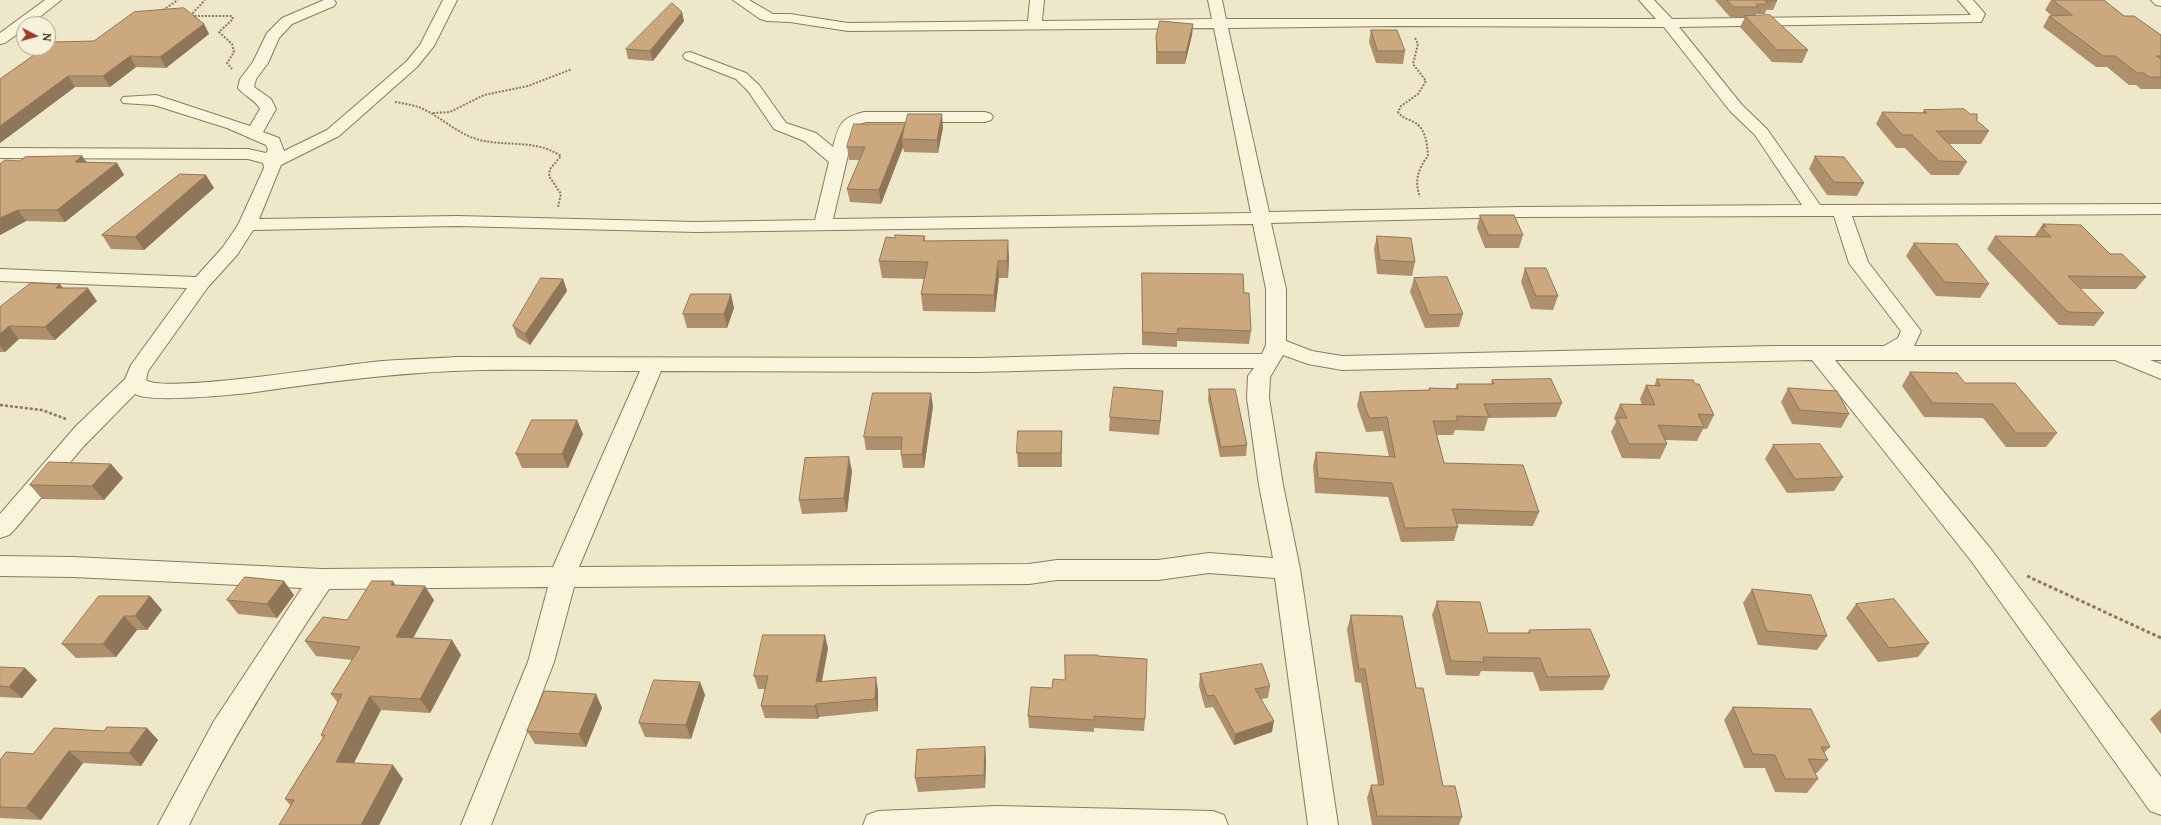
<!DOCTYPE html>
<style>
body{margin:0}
#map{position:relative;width:2161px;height:825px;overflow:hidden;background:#eee7c9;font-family:Lora,serif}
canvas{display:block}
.north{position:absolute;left:16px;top:16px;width:40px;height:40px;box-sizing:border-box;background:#f6f1d8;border:1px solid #aba48f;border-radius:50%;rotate:96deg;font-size:11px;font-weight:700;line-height:16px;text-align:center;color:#3b3121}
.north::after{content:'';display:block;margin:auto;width:14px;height:18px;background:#993a2e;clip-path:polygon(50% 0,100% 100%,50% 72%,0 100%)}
</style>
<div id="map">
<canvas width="2161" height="825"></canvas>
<div class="north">N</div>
</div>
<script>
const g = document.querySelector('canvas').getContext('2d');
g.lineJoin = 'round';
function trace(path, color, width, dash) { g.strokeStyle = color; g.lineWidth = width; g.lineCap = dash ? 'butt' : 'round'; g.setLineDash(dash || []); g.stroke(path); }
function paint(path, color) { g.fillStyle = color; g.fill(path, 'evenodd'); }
const pathFar2 = new Path2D(`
 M160 12 178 0
 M190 16 205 0
 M191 16H232L233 19 219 32 232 44 234 52 227 63 232 69
 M1415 38 1418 44 1413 64 1426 81 1418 94 1401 106 1398 112C1402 118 1408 119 1414 122 1426 129 1427 143 1428 156 1418 169 1414 181 1420 197
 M395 102C406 104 417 105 427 111 446 121 462 137 484 141 511 146 537 140 561 156L550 169 549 176 561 194 558 207
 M433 113 450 112 484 95 528 86 572 69`);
const pathFar1 = new Path2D(`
 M0 405 42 410 66 419`);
const path = new Path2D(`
 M2027 576 2161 638`);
const street = new Path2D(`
 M45 0H61L31 24H24V29L5 43 0 44V33Z
 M324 0H334L336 3 334 6 292 24 279 38 268 63 256 79 254 87 271 99 276 109 263 132 279 138 284 151 327 130 407 61 420 45 443 0H457L434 46 417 67 339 136 281 165 259 219 457 216 696 222 815 220 829 162 804 141 774 129 748 91 736 79 685 59 683 56 685 53 690 52 746 73 759 85 786 123 816 133 833 147C839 125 840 118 864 112H985L991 114 993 117 991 120 985 122H866L857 125 854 129 833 219 1251 213 1214 28 848 31 790 22 767 21 760 19 733 0H749L773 14H790L848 23 1028 21 1030 0H1044L1042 21 1212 19 1208 0H1222L1226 19H1656L1639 0H1654L1672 19 1971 15 1958 0H1973L1985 14 1981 22 1679 27 1742 105 1767 129 1820 205 2161 204V214L1852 216 1868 262 1921 331 1914 346H2161V360H2150L2161 364V379L2115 360H1835L1990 548 2161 777V815L2150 811 1972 562 1812 360 1342 370 1308 364 1283 355 1270 377 1269 398 1283 485 1300 569 1338 825H1308L1275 578 1209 573 1158 580H1057L1029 584 574 587 554 662 491 825H461L528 662 548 587 329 589C278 665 229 743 189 825H158L214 721 302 588 73 577 0 576V556L73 557 322 569 553 567 640 371C578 371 515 368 453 371 384 374 317 383 249 393 229 395 150 403 135 394L82 448 16 528 9 535 0 538V514L76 426 125 379 131 365 187 288 0 281V269L196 277 223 247 238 225 264 168 263 163 248 159 0 158V148L248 149 266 153 268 150 266 145 227 128 154 105 123 103 121 100 123 97 156 95 250 126 260 109C257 101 244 96 238 88L240 79 253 62 267 33 282 18ZM1399 26 1664 27 1730 111 1755 135 1802 205 1520 207 1269 212 1228 28ZM1815 216H1834L1849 263 1901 331 1898 338 1884 346H1774L1342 356 1312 351 1286 341V289L1271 223 1520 217ZM1253 224 1266 289V345L1262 354H1127L979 358 455 357C428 359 400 359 373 362 339 365 165 394 146 380L148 371 208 287 237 255 253 230 457 226 696 232ZM1127 368H1254L1248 376 1247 398 1259 485 1273 558 1209 553 1158 560H1057L1029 564 579 567 661 371 979 372Z
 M2151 0H2161V6L2156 5Z
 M996 806 1213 811 1224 815 1228 825H863L867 815 878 811Z`);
const wall = new Path2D(`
 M1715 0H1776L1777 1 1773 10H1766L1765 14H1756L1755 15 1808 50 1802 63 1772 62 1740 27 1745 17H1730Z
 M2051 0H2104L2124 16 2161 35V89H2141L2136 85H2129L2107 67H2096L2043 27 2049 16H2052L2045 10Z
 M684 21 653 61 628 59 626 49Z
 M204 24 209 34 166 68 136 67 110 87H75L0 143 94 41Z
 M1193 24 1192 35 1185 64H1156V37Z
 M1371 30 1405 51 1403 64 1376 63 1369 42Z
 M1924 110 1977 121 1989 131 1981 144H1949L1967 162 1959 175H1931L1905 148H1896L1876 124 1882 112 1922 113Z
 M943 127 938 153 904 152 903 147 881 204 850 202 847 189 860 160H849L847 147Z
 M82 156 86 162 117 163 124 175 65 222 26 221 0 235 20 161Z
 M1815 156 1864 183 1857 196 1827 195 1809 169Z
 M214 188 144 250 111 249 102 235Z
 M1480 215 1523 235 1519 248H1485L1477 228Z
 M2043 224 2110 254 2146 277 2136 289H2080L2104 313 2094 326 2059 325 1987 249 1995 236 2034 237Z
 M925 236V241L1009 257 1008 278H999L995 312 923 311 921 294 924 279 882 278 879 261Z
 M1377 236 1415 262 1412 276 1377 274 1374 249Z
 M1914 243 1989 284 1980 298 1936 296 1906 256Z
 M1525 268 1558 296 1553 310 1531 309 1521 282Z
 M1142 273 1244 293 1251 331 1249 344 1177 341V347L1142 345Z
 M1414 278 1463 314 1459 327 1425 328 1410 292Z
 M563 279 567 291 530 345 517 337 513 326Z
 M63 288 97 301 55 340 19 339 5 352H0V307Z
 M734 308 727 328H687L683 314Z
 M1910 372 1965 383 2057 433 2046 447H2006L1983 418 1924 417 1902 386Z
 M1657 379 1714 415 1707 429H1703L1697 441 1665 440 1667 444 1660 459 1622 458 1611 432 1616 422 1614 418 1620 404 1642 405 1640 399 1646 385 1654 386Z
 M1492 380 1562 403 1556 417 1488 418 1484 431 1455 430 1453 435H1437L1444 463 1539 512 1533 526 1457 524 1458 527 1454 541 1401 542 1388 497 1315 493 1313 466 1316 452 1389 457 1383 431 1366 432 1357 406 1360 392 1429 390V388L1455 389 1457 384H1491Z
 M1788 388 1849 414 1841 428 1792 424 1781 402Z
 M1209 389 1247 445 1246 456 1220 457 1208 400Z
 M1162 405 1159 435 1109 431 1110 417Z
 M933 406 924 468H903L901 455V450H866L864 437Z
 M1062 431V467H1018L1017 453Z
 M583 434 568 468H522L516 454Z
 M1773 445 1843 477 1834 491 1787 493 1765 459Z
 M111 464 123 478 104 500 42 499 30 485Z
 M852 471 847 512 802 514 799 500Z
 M395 585 434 600 413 638 452 640 461 655 430 713 381 710 354 763 403 779 379 825H279L291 806 285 799 323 738 321 735 338 703 331 694 352 660 316 656 305 641 347 620Z
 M1752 589 1827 636 1817 650 1758 645 1743 603Z
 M294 595 277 618 238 614 227 600Z
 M150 596 162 610 147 630H137L116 657 76 658 62 644Z
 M1437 601 1488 633H1528L1529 630 1610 676 1603 690 1540 691 1533 672 1481 671 1479 676 1446 675 1432 615Z
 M1856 604 1929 643 1918 657 1878 662 1846 618Z
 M1351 615 1416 688 1443 786 1462 817 1459 825H1372L1367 798 1371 785H1378L1361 683 1355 682 1347 629Z
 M828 648 822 682 878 690V711L819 717 818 719 765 718 761 706 765 689H758L754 676Z
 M1098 656 1145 719 1144 731 1094 728V732L1029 728 1028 716 1052 688 1065 680Z
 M0 667 25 668 37 680 22 698 0 697Z
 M1200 674 1270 686 1268 698 1261 699 1272 732 1234 745 1213 707 1205 708 1199 686Z
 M700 682 705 695 691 739 645 737 639 723Z
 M596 694 602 708 586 747 535 744 527 731Z
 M1733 707 1830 747 1824 753 1828 760 1817 773H1815L1818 779 1807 793 1775 792 1765 768H1744L1724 720Z
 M2161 709V734L2150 719Z
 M147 728 158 740 141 766 83 763 41 820 0 818V760L33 754 104 731Z
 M985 747 986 760 985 788 918 792 915 778Z`);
const shadedWall = new Path2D(`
 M682 12 684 21 653 61 650 51Z
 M204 24 209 34 166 68 160 57Z
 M1193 24 1192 35 1185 64 1186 52Z
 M130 56 136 67 110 87 103 76Z
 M68 76 75 87 0 143V126Z
 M942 114 943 127 938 153 937 140Z
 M905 124 902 139 903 147 881 204 879 190Z
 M82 156 90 167 75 162Z
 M117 163 124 175 65 222 57 210Z
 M206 175 214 188 144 250 135 237Z
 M18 210 26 221 0 235V218Z
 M1008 240 1009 257 1008 278 1007 261Z
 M998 261 999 278 995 312 994 295Z
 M563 279 567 291 530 345 525 334Z
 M60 284 70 297 56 288Z
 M88 288 97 301 55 340 45 327Z
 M731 294 734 308 727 328 724 314Z
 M9 326 19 339 5 352 0 346V334Z
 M1163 391 1162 405 1159 435 1160 421Z
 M931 393 933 406 924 468 922 454Z
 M577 420 583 434 568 468 562 454Z
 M849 457 852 471 847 512 844 498Z
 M111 464 123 478 104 500 92 486Z
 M284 581 294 595 277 618 267 604Z
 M393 581 402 596 391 585Z
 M425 586 434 600 406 651 396 637Z
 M150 596 162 610 147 630 135 616Z
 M124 616 137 630 116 657 103 644Z
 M825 635 828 648 819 695 816 682Z
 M452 640 461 655 430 713 420 699Z
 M25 668 37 680 22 698 9 687Z
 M876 677 878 690V711L875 699Z
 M700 682 705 695 691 739 686 725Z
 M596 694 602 708 586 747 579 734Z
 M370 696 381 710 347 776 336 762Z
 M816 704 819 717 818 719 815 706Z
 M1274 721 1272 732 1234 745 1235 734Z
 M147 728 158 740 141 766 129 753Z
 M985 747 986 760 985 788 984 775Z
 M69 751 83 763 41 820 26 808Z
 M393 765 403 779 379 825H361Z`);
const building = new Path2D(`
 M1727 0H1776L1777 1H1765L1769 4H1756L1758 7H1734Z
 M2053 0H2104L2124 16H2134L2161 35V56H2156L2161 59V77H2149L2144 73H2137L2115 56H2103L2049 16 2072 15Z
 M672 3 682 12 650 51 626 49Z
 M184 8 204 24 160 57 130 56 103 76H68L0 126V79L44 48H48V45L52 42 94 41 134 12Z
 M1770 15 1808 50H1777L1745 16Z
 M1160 21 1193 24 1186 52H1157L1156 37Z
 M1371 30H1397L1405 51H1378Z
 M1964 109 1970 114H1977V121L1989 131H1936L1967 162 1939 161 1912 135H1902L1882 112 1927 113 1924 110Z
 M908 114H942L937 140 902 139Z
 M854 124H905L879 190 847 189 865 147H847Z
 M82 156 75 162 117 163 57 210H18L0 218V164L5 160 20 161 25 157Z
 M1815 156 1844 157 1864 183 1834 182Z
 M180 174 206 175 135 237 102 235Z
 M1480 215H1514L1523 235H1489Z
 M2043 224 2081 225 2110 254H2122L2146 277 2068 276 2104 313 2068 312 1995 236 2051 237 2041 227H2046Z
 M895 235 925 236 923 241 1008 240 1007 261H998L994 295 921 294 928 262 879 261 886 237 895 238Z
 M1377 236 1411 238 1415 262 1380 260Z
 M1914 243 1957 244 1989 284 1945 282Z
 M1525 268H1546L1558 296H1536Z
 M1142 273 1243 274 1244 293H1249L1251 331 1178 328 1177 334 1143 332Z
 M1447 277 1463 314 1429 315 1414 278Z
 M541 278 563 279 525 334 513 326Z
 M31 283 60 284 56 288H88L45 327 9 326 0 334V307Z
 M691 294H731L724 314H683Z
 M1910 372 1957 373 1965 383H2015L2057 433H2016L1993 404 1933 403Z
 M1551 379 1562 403 1484 404 1489 417 1456 416 1458 421H1433L1444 463 1523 465 1539 512 1452 509 1458 527 1405 528 1392 483 1318 478 1316 452 1395 457 1387 417 1369 418 1360 392 1430 390 1429 388 1458 389 1457 384H1494L1492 380Z
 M1657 379 1693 380 1695 384H1699L1714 415 1698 414 1704 427 1658 425 1667 444H1629L1617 418H1627L1620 404 1655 405 1646 385 1660 386Z
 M1114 387 1163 391 1160 421 1110 417Z
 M1788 388 1837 391 1849 414 1800 410Z
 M1209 389H1235L1247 445 1221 447Z
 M873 393H931L922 454 901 455 902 437H864Z
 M532 420H577L562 454H516Z
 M1018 431H1062L1061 453H1017Z
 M1820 444 1843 477 1795 479 1773 445Z
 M849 457 844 498 799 500 805 458Z
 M49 462 111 464 92 486 30 485Z
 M245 577 284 581 267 604 227 600Z
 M372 581H393L391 585 425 586 396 637 452 640 420 699 370 696 336 762 393 765 361 825H279L294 800 285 799 325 735H321L342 694H331L360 647 305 641 323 617 347 620Z
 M1752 589 1811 595 1827 636 1767 631Z
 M99 596H150L135 616H124L103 644H62Z
 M1894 599 1929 643 1889 648 1856 604Z
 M1437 601 1480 602 1488 633H1530L1529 630 1590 629 1610 676 1547 677 1540 658 1483 657 1484 662 1451 661Z
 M1351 615 1402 616 1416 688H1423L1443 786H1455L1462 817 1377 816 1371 785H1384L1365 669H1359Z
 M763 635H825L816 682 876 677 875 699 816 704 815 706H761L768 676H754Z
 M1065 655H1098V656L1147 659 1145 719 1094 716V720L1028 716 1031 687 1052 688 1053 679 1065 680Z
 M1262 664 1270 686 1255 689 1274 721 1235 734 1214 695 1207 696 1200 674Z
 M0 667 25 668 9 687 0 686Z
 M654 680 700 682 686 725 639 723Z
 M545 691 596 694 579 734 527 731Z
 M1733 707 1811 709 1830 747H1821L1828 760 1808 759 1818 779H1785L1775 755 1753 754Z
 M107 727 147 728 129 753 69 751 26 808 0 807V760L6 752 33 754 54 728 104 731Z
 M985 747 984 775 915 778 917 750Z`);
trace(street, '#8b7b5d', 2);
trace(pathFar2, '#8b7b5d', 2, [2, 1.5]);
trace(pathFar1, '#8b7b5d', 2.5, [3, 2]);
trace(path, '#8b7b5d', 3, [3.5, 2.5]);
paint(street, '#f9f4dc');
paint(wall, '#af906d');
paint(shadedWall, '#8f7659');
paint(building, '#cca87f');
trace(building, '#8f7659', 1);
</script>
